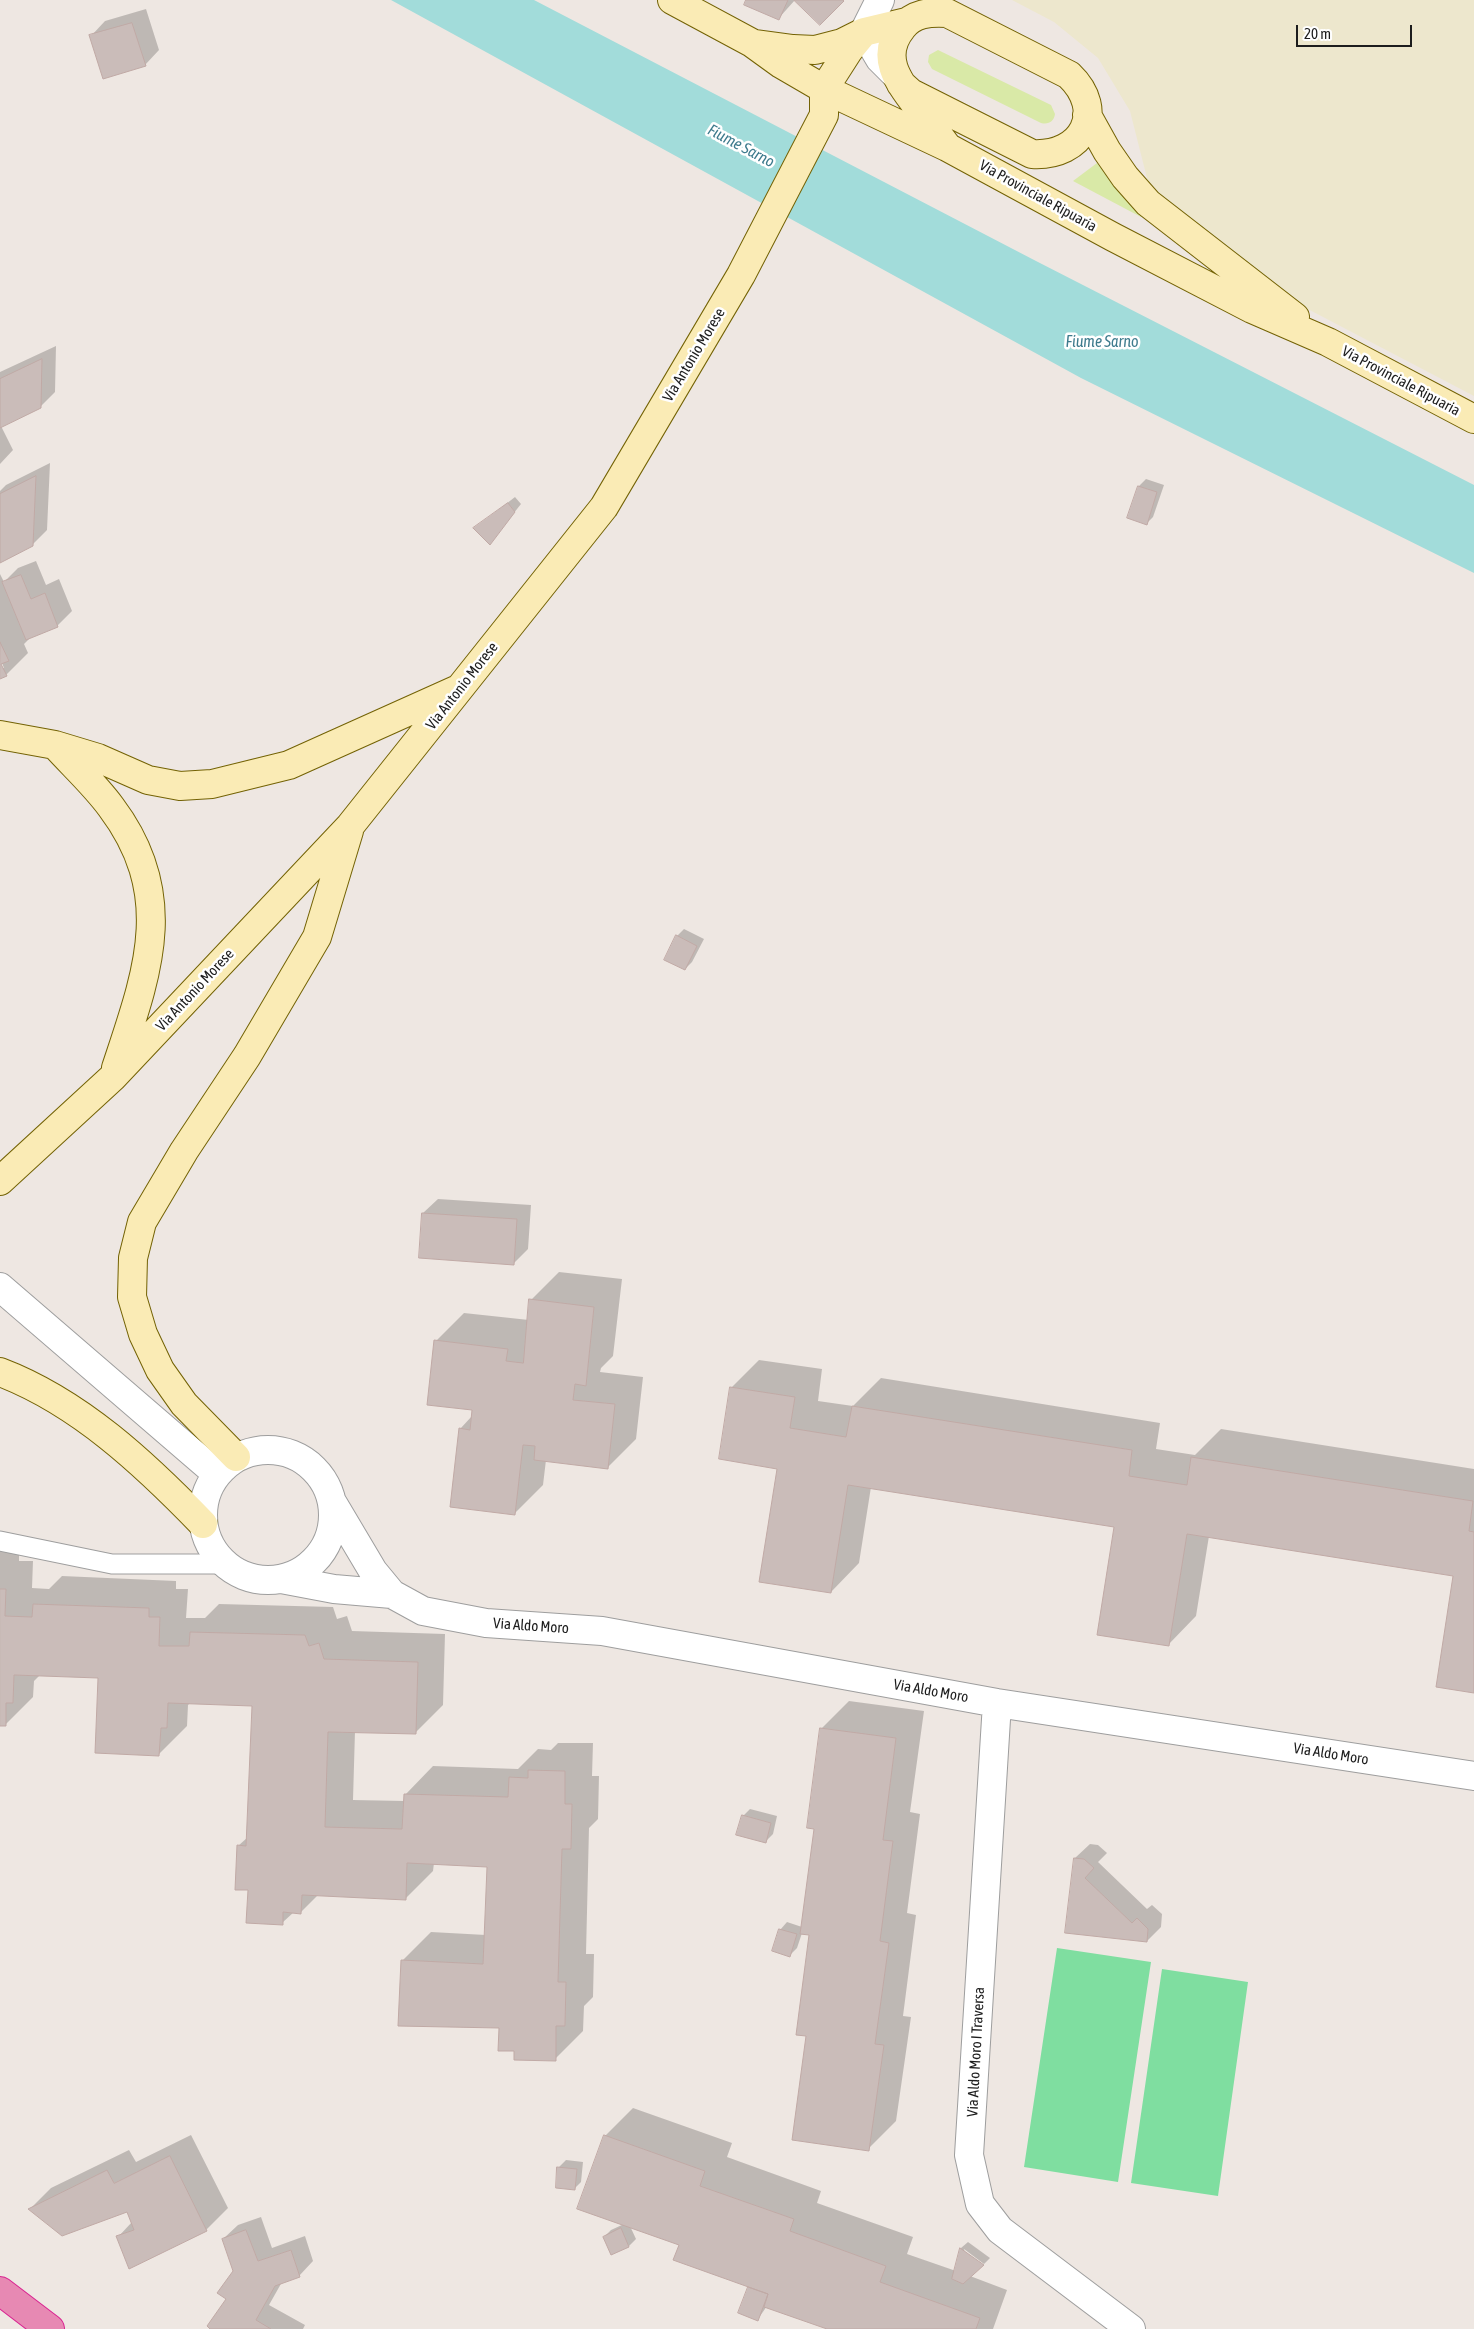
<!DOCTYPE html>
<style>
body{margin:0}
#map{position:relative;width:1474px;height:2329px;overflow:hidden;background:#eee7e2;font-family:"Asap Condensed",sans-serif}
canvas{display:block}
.scale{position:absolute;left:1296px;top:25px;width:116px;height:22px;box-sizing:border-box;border:2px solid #1d1d1d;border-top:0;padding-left:6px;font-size:15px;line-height:18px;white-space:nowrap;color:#1d1d1d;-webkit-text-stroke:4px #fff;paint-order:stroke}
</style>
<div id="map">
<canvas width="1474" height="2329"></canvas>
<div class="scale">20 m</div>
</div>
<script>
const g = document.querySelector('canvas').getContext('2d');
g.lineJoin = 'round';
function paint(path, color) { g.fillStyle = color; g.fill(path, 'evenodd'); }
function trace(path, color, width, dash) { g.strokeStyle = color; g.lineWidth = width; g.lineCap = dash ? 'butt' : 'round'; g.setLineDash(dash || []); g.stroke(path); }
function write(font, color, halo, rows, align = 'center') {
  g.font = font + ' "Asap Condensed",sans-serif'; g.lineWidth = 5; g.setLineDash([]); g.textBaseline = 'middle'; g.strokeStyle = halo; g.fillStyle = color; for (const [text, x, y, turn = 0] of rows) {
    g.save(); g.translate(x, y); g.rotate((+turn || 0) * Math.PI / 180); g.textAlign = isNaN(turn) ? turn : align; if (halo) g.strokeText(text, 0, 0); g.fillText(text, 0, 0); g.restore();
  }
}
const farmland = new Path2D(`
 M1012 0H1474V396L1281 295 1187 221 1148 182 1130 111 1098 58 1054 22Z`);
const grass = new Path2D(`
 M938 50 1051 105 1055 114C1054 121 1049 125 1041 123L932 69 928 62 929 55Z
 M1097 163 1116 189 1143 215 1141 217 1073 181Z`);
const pitch = new Path2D(`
 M1057 1948 1151 1962 1118 2182 1024 2167Z
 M1162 1969 1248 1982 1218 2196 1131 2183Z`);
const water = new Path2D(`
 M391 0H534L1036 261 1474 485V573L1081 378Z`);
const shadow = new Path2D(`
 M747 0H795L778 19Z
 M146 9 159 50 145 65 91 36 105 21Z
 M56 346 55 392 40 407 1 426 13 450 0 464V372Z
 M50 463 47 530 32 545 0 562V491L6 485Z
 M1146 479 1164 485 1153 517 1146 524 1128 517 1139 486Z
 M515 497 521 504 490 543 475 528Z
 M36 561 46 585 59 579 72 611 57 626 30 638 24 644 28 653 6 675 0 678V664L2 668H4L0 658V574L4 582 18 568Z
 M684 929 704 939 692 962 685 969 677 936Z
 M438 1199 531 1205 528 1249 513 1264 423 1213Z
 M559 1272 622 1279 613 1356 601 1368 600 1372 643 1377 636 1439 608 1467 546 1460 543 1485 515 1513 460 1429 472 1416 473 1409 436 1341 464 1313 529 1320 531 1300Z
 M759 1360 822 1369 818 1401 853 1406 881 1378 1160 1423 1156 1449 1195 1455 1221 1429 1474 1469V1692L1455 1575 1209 1536 1196 1616 1168 1645 1115 1526 871 1487 859 1563 831 1592 779 1468 731 1388Z
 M0 1550H19V1561H33L32 1588 49 1589 62 1576 176 1581V1589H188L186 1618H205L219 1604 333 1607 337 1619 347 1616 352 1631 445 1634 443 1705 415 1733 355 1731 353 1800 405 1801V1795L433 1766 518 1769 538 1749 551 1750 558 1743H593L592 1776H599L598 1819 589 1828 586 1954H594L593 1997 584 2006 583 2031 555 2059 515 2050 500 2027 403 1960 431 1932 486 1935 488 1865 434 1863 433 1871 405 1899 318 1895 301 1912H294L282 1923 249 1889 238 1846 248 1837 254 1705 191 1702 188 1705 187 1726 159 1754 99 1677 40 1675 34 1681 33 1697 5 1725H0Z
 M849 1701 924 1711 910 1812 920 1814 907 1913 916 1915 903 2016 911 2017 896 2121 868 2149 807 2035 811 1934 802 1933 797 1948 790 1955 780 1930 787 1922 802 1927 815 1828 821 1729Z
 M750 1809 777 1816 773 1834 766 1841 743 1816Z
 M1090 1844 1098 1845 1107 1853 1098 1862 1147 1909 1152 1905 1162 1914 1161 1927 1147 1941 1067 1932 1075 1858Z
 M633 2108 732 2143 727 2157 821 2191 817 2203 913 2237 907 2254 956 2271 961 2248 968 2242 990 2258 984 2264 964 2249 970 2276 1007 2290 993 2329H831L767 2306 758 2319 740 2312 750 2286 680 2244 630 2226 636 2239 629 2246 604 2237 611 2230 624 2224 605 2136Z
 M191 2135 228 2208 206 2230 118 2237 132 2222 128 2210 30 2209 51 2188 129 2150 136 2162Z
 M566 2160 583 2162 581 2182 574 2189 559 2167Z
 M261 2217 272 2248 305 2236 313 2261 299 2276 282 2282 269 2305 305 2325 303 2329H212L228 2299 234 2271 223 2239 238 2225Z`);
const building = new Path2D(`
 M746 0H788L779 20 744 5Z
 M794 0H843L844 1 820 25Z
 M132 23 146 66 103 79 89 35Z
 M42 359 41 408 0 428V379Z
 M36 476 33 546 0 563V494Z
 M1138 486 1157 492 1147 525 1127 518Z
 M508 503 515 512 490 545 473 528Z
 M21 575 31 599 45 593 58 627 26 640 2 582Z
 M0 642 9 661 1 664 7 676 0 679Z
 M676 935 697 946 685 970 664 960Z
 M422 1213 517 1219 514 1265 419 1258Z
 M529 1299 594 1307 586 1386 575 1384 573 1400 615 1404 608 1469 534 1460 535 1446 523 1445 515 1515 450 1507 459 1428 470 1430 472 1410 427 1405 434 1340 508 1349 506 1361 523 1363Z
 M730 1387 795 1397 790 1428 846 1437 852 1406 1132 1450 1129 1476 1187 1485 1191 1457 1473 1501 1469 1531 1474 1532V1693L1436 1687 1453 1576 1187 1534 1169 1646 1097 1635 1114 1527 848 1485 831 1593 759 1582 777 1469 719 1459Z
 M0 1589H6L5 1616 32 1617 33 1604 149 1608V1617H160L159 1646H189L190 1632 305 1635 309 1646 319 1643 324 1659 418 1662 416 1734 328 1732 325 1827 402 1829 404 1794 508 1797 509 1777 528 1778V1770L565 1771V1804H572L571 1849H562L558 1982H566L565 2026H556V2061L514 2060V2051H498L499 2028 398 2026 401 1960 483 1964 487 1867 407 1863 406 1900 302 1895 301 1914 283 1912V1925L246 1923 248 1890H235L237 1845 246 1846 252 1706 168 1703 167 1728H161L159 1756 95 1753 98 1678 14 1675 13 1703H6V1726H0Z
 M820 1728 896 1738 883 1840 893 1841 880 1941 889 1943 875 2044 884 2045 869 2151 792 2140 806 2036 796 2035 809 1935 800 1934 814 1829 807 1828Z
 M742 1815 771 1823 766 1843 736 1835Z
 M1074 1858 1084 1859 1094 1868 1085 1878 1132 1923 1137 1918 1148 1929 1147 1942 1065 1933Z
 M779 1929 797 1934 790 1957 772 1951Z
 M604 2135 705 2171 700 2186 794 2219 790 2231 886 2266 880 2282 980 2318 976 2329H827L764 2307 768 2294 673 2260 679 2245 577 2209Z
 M170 2156 207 2231 129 2269 116 2236 134 2230 127 2212 62 2236 28 2209 107 2170 114 2183Z
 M557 2167 577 2169 575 2190 556 2188Z
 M621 2228 629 2247 611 2255 603 2237Z
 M246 2230 258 2261 291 2250 300 2277 275 2286 256 2320 271 2329H210L207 2326 226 2299 217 2293 233 2271 222 2239Z
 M960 2248 984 2265 963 2284 952 2279Z
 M748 2287 768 2294 758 2321 738 2313Z`);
const lane = new Path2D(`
 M0 1541 112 1564H224`);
const street = new Path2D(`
 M880 0 864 32 880 59 894 73
 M0 1287 217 1474
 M203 1515a65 65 0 1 1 130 0a65 65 0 1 1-130 0Z
 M332 1502 373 1571 392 1594 423 1611 486 1623 602 1631 997 1703 1474 1776
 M281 1579 334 1589 392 1594
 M997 1703 969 2155 980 2204 1000 2230 1131 2329`);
const secondary = new Path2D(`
 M672 0 752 43 781 64 824 89 947 147 1113 237 1252 309 1328 342 1474 419
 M756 44 793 49 815 50 842 43 864 32 906 22
 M901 84 911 93 1032 154C1083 157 1107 111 1069 75L947 13C930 12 913 13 902 28 879 56 898 81 916 105 926 119 936 132 946 145
 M824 89 849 50 863 33
 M1087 115 1107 151 1125 177 1148 203 1295 317
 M0 735 55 745 98 758 148 780 180 786 212 784 289 765 456 690
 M55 745C73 765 95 785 111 807 178 896 147 974 116 1068
 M0 1181 113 1077 350 826 604 507 741 275 824 115V89
 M0 1372C79 1402 145 1464 203 1524
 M236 1457 184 1404 160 1370 143 1334 132 1297 133 1258 142 1222 184 1151 247 1056 317 937 349 831`);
const highway = new Path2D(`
 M0 2291 50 2329`);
const streetNames = [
 ["Via Provinciale Ripuaria",1038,196,29],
 ["Via Antonio Morese",694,355,-59],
 ["Via Provinciale Ripuaria",1401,381,28],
 ["Via Antonio Morese",462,686,-52],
 ["Via Antonio Morese",195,990,-47],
 ["Via Aldo Moro",531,1626,4],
 ["Via Aldo Moro",931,1691,10],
 ["Via Aldo Moro",1331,1754,9],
 ["Via Aldo Moro I Traversa",976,2052,-87]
];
const waterNames = [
 ["Fiume Sarno",741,146,28],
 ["Fiume Sarno",1102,342]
];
paint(farmland, '#ede7cd');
paint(grass, '#d9e9a7');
paint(pitch, '#7fdea0');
paint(water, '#a2dcda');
paint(shadow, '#0003');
paint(building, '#cabcb9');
trace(building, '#c0a9a5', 1);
trace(lane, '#9e9e9e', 21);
trace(street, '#9e9e9e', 30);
trace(secondary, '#736204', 30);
trace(highway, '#d92391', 30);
trace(lane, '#fff', 19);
trace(street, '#fff', 28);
trace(secondary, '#faebb5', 28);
trace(highway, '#e789b3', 28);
write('15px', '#1d1d1d', '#fff', streetNames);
write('italic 16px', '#3e7b8d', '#fff', waterNames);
</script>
